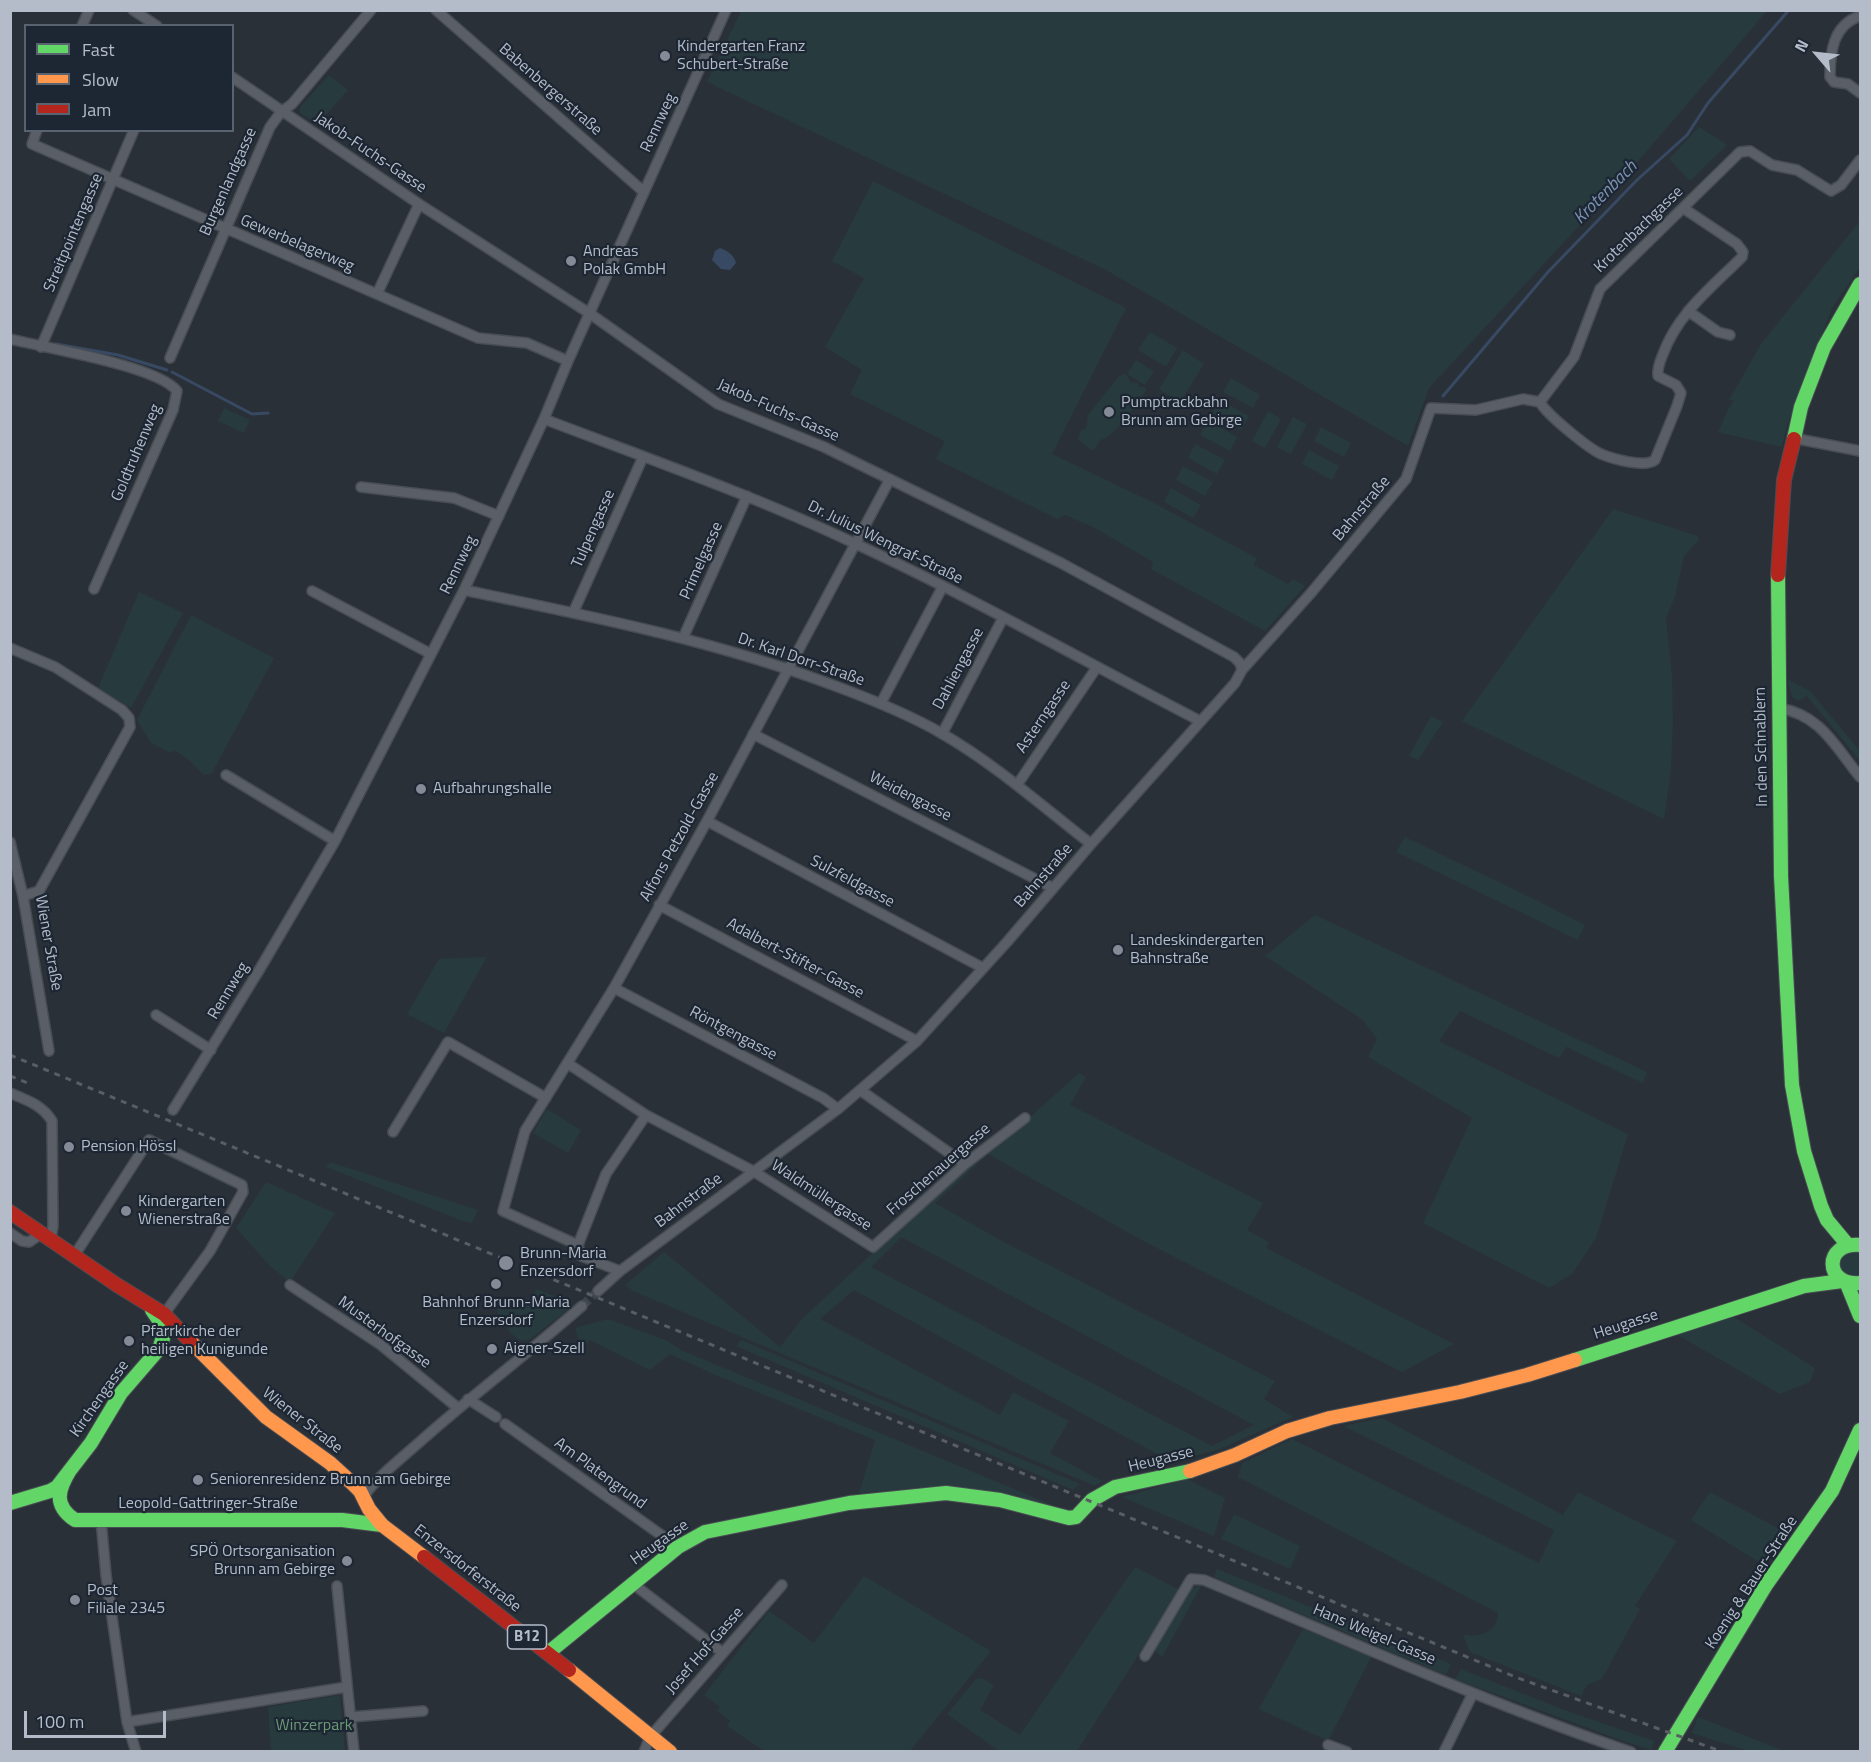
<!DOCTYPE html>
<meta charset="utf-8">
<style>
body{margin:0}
#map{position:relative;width:1871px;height:1762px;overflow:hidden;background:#2a3038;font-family:"Titillium Web",sans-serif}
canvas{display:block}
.frame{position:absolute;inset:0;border:12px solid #b4bcc9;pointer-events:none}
.legend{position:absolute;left:24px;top:24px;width:210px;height:108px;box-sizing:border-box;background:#1d2633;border:2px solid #59626f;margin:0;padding:8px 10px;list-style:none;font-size:18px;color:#b4bcc9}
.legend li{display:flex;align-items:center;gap:12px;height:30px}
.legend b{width:30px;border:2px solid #59626f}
.north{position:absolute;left:1787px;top:24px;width:60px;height:60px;-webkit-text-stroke:4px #1d2633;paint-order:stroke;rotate:298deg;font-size:16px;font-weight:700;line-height:24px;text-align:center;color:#b4bcc9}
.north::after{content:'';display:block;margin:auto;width:21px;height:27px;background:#b4bcc9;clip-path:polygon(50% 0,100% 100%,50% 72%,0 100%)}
.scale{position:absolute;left:24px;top:1711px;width:142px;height:27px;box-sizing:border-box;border:3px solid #b4bcc9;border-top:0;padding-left:8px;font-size:18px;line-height:21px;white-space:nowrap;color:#b4bcc9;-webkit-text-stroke:4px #1d2633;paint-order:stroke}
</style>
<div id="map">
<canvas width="1871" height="1762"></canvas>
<div class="frame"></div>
<ul class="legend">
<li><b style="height:8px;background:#63d668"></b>Fast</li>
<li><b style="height:8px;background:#ff974d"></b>Slow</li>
<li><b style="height:8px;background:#b3261e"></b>Jam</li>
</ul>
<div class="north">N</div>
<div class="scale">100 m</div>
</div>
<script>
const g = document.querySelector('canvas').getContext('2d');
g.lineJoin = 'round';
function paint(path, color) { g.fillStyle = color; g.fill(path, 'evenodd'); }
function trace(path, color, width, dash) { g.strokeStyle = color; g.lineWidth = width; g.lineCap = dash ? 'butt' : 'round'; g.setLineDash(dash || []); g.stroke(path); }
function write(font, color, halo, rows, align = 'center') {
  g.font = font + ' "Titillium Web",sans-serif'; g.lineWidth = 4.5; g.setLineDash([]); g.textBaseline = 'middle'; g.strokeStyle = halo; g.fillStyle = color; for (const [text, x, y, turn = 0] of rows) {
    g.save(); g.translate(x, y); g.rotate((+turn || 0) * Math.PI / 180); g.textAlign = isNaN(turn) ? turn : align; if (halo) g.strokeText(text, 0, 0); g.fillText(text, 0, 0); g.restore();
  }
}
const green = new Path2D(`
 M741 11V10L1767 11 1628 173 1429 388 1408 446 1106 270 707 82Z
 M329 75 348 90 324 117 320 115 315 122 300 113V107Z
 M1699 127 1726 144V146L1690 181 1669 159Z
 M873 181 1126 308 1052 454 1152 502 1257 558 1254 565 1288 584 1293 579 1305 586 1265 631 1151 569 1153 562 1093 527 1065 515 1057 519 936 459 945 441 850 394 862 370 825 347 864 278 832 261Z
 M1860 221V267L1832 308 1787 425 1782 447 1718 432 1729 408 1734 401 1729 400 1761 344Z
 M1150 332 1177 348 1166 367 1138 350Z
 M1183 350 1204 364 1180 402 1159 389Z
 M1136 360 1154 372 1145 385 1127 374Z
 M1126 374 1130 382 1137 383 1139 387H1145L1146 390C1137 402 1114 439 1100 440L1094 450 1088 448 1078 439 1081 431 1086 428 1088 415 1119 376Z
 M1231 378 1260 395 1253 408 1223 392Z
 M1219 400 1249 416 1241 430 1212 413Z
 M224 408 250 420 244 433 218 421Z
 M1268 411 1281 419 1265 448 1252 441Z
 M1293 417 1307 424 1291 454 1277 447Z
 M1208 421 1237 437 1230 451 1200 435Z
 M1321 427 1351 443 1344 457 1314 441Z
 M1195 444 1225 460 1217 474 1188 458Z
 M1309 450 1339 466 1332 480 1302 464Z
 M1183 466 1213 482 1205 496 1176 480Z
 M1171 488 1201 505 1193 518 1164 502Z
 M1613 509 1698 536V541L1684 556 1675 597 1666 618 1672 676 1673 721 1671 771 1664 819 1462 721Z
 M139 592 183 613 131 708 98 688Z
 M191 615 274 658 212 773 204 775 188 759 174 750 171 753 151 743 137 720Z
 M1787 679 1810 691 1860 751V761L1807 696 1798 701 1792 697Z
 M1431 716 1443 722 1418 760 1409 756Z
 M1405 837 1536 900 1585 925 1578 940 1396 852Z
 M1315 915 1647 1072 1643 1083 1566 1047 1559 1058 1460 1011 1439 1041 1628 1134 1596 1238 1572 1274 1549 1288 1423 1223 1472 1118 1368 1057 1377 1039 1363 1020 1265 956Z
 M487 957 444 1033 407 1014 439 959Z
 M1079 1073 1086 1077 1070 1105 1263 1203 1247 1230 1269 1242 1266 1248 1454 1344 1402 1372 1147 1243 988 1154 935 1203 1002 1241 1275 1381 1264 1399 1293 1417 1217 1450 1172 1462 854 1290 820 1319 1000 1415 1013 1392 1069 1421 1050 1453 1102 1481 1095 1486 633 1291 625 1285 664 1252 780 1347 802 1319 968 1164 1029 1118ZM901 1237 1254 1425 1212 1446 871 1267Z
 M547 1109 581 1130 568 1153 533 1133Z
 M330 1162 478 1210 472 1223 463 1221 326 1167Z
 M266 1182 335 1213 290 1282 271 1267 236 1228Z
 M1857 1250 1860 1252V1277L1847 1278C1833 1264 1838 1251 1857 1250Z
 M537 1289 557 1297 555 1302 570 1308 529 1340C513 1344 504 1323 497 1311L500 1305 505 1302 516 1305 526 1304Z
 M1731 1315 1815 1368 1810 1382 1780 1394 1676 1334Z
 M608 1319 668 1341 681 1350 1055 1506 949 1485 859 1493 875 1440 713 1374 670 1354 650 1370 590 1340 581 1348 575 1328Z
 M741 1340 1080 1484 1073 1490 736 1346Z
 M1382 1418 1563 1515 1578 1492 1677 1541 1635 1606 1640 1609 1602 1679 1587 1685 1581 1696 1470 1652 1463 1635C1480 1637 1497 1633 1498 1613L1238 1477 1242 1463 1292 1439 1539 1563 1554 1530 1343 1426Z
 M1187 1479 1225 1498 1214 1536 1122 1497Z
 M1710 1492 1791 1535V1536L1762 1564 1691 1520Z
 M1234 1514 1300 1546 1290 1569 1221 1539Z
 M1135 1567 1180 1590 1077 1751H999L947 1714 976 1679 981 1678 994 1685 980 1710 1020 1735Z
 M1217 1569 1451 1664 1446 1675 1214 1577Z
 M864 1576 991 1651 910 1751H764L727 1726 730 1721 717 1711 720 1707 704 1695 769 1611 814 1643Z
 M1201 1586 1162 1657 1152 1649 1192 1588Z
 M1303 1629 1371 1657 1328 1741 1259 1709Z
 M1461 1669 1567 1711 1654 1741 1652 1750 1626 1742 1455 1679Z
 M340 1695 345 1751H271L268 1707Z
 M1698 1717 1784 1751H1748L1692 1733Z`);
const water = new Path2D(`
 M720 248C728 251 734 255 736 263L730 270 721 269 712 260 715 251Z`);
const stream = new Path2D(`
 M56 344 118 355 167 370
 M172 372 252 414 268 413
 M1443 396 1548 272 1637 180 1687 135 1708 103 1789 10`);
const streetTunnel = new Path2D(`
 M582 1306 598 1291`);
const street = new Path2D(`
 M133 10 157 26
 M436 10 644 192
 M1860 16C1833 25 1830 52 1830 77L1834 82 1848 84 1860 93
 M82 26 89 10
 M232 77 419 204 589 313 718 404 824 447 1061 563 1234 657 1240 663 1242 670
 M37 130 32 144 478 338 527 343 568 361
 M377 294 419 204
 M1688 311 1718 332 1730 335
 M10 339C46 348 158 366 177 391L173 410 94 589
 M41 347 134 130
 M170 358 270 127 281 112 292 104 371 10
 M1540 402 1574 357 1600 289 1740 152 1750 151 1772 165 1797 170 1831 191 1841 185 1860 160
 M1540 402C1546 414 1588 448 1601 454 1613 459 1645 468 1655 460L1677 406 1681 393 1676 385 1658 376C1657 369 1660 361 1663 354 1678 313 1712 287 1742 257L1743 252 1737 244 1683 208
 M544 419C649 459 755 496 856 544 973 598 1086 662 1200 721
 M1793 438 1860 451
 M361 487 454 498 499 516
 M464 590C590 616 717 641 838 687 873 700 908 714 941 733 995 764 1042 806 1091 844
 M312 591 431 654
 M573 613 643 457
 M683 638 747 496
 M10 648 55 667 122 710 129 718 130 727 39 891 23 896
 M881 703 943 586
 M1778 708C1820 714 1835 746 1860 777
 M753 734 1053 888
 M942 734 1003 618
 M226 775 335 841
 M1017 785 1097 667
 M707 821 983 968
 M10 842 23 896 49 1051
 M659 905 917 1041
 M614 988 823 1098 838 1109
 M156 1015 211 1050
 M567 1063 646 1115 753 1171 873 1247 965 1164 1025 1118
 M860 1090 965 1164
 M10 1093C27 1100 42 1105 52 1121L53 1226 51 1239
 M173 1110 261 967 335 841 464 590 544 419 568 361 726 10
 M393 1132 448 1042 546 1098
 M10 1233 22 1241 29 1242 42 1233
 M578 1245 503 1211 525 1131 614 988 707 821 890 479
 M578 1245 606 1174 646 1115
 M578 1245 581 1256 620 1271
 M74 1256 149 1140 242 1185 243 1192 210 1251 162 1317
 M290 1285 381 1345 458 1408
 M598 1291 620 1271 838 1109 917 1041 1007 942 1091 844 1235 683 1242 670 1311 593 1406 479 1431 408 1476 410 1523 399 1540 402
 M468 1399 496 1417
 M505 1424 678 1547
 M363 1497C379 1475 402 1458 423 1439 475 1393 530 1352 582 1306
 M101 1520 106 1575 127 1722 136 1752
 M632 1583 723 1653
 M337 1586 354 1752
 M1145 1656 1191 1579 1204 1580C1345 1639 1486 1703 1631 1752
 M351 1717 423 1711
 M127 1722 347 1687
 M1328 1745 1347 1752
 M644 1752 650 1737 782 1585
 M1444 1752 1473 1693`);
const fast = new Path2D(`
 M1794 439 1801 407 1824 347 1860 284
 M1778 575 1781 876 1792 1085 1804 1151 1821 1206 1827 1220 1847 1244
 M1860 1245C1823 1242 1824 1286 1860 1283
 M1847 1284 1860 1316
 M1575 1360 1804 1286 1842 1281
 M70 1470C58 1490 53 1505 75 1520H342L382 1525
 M10 1503 50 1491 57 1487 91 1443 121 1393 159 1349 163 1338V1326L152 1310
 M548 1653 678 1547 705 1532 849 1503 946 1493 1000 1500 1069 1518 1076 1517 1092 1500 1115 1487 1190 1471
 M1665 1752 1766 1585 1832 1491 1860 1430`);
const slow = new Path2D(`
 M190 1341 266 1417 330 1463 353 1484 360 1491 369 1509 382 1525 424 1557
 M1190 1471 1235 1455 1287 1431 1330 1418 1460 1392 1527 1375 1575 1360
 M569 1670 670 1752`);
const jam = new Path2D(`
 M1778 575 1784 480 1794 439
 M10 1212 117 1285 164 1314 190 1341
 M424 1557 569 1670`);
const rail = new Path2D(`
 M10 1055 1518 1678 1723 1752
 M10 1076 30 1084`);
const markers = [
 [665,56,6,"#848b96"],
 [571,261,6,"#848b96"],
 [1109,412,6,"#848b96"],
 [421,789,6,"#848b96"],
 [1118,950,6,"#848b96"],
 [69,1147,6,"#848b96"],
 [126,1211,6,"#848b96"],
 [506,1263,8,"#848b96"],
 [496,1284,6,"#848b96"],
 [129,1341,6,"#848b96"],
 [492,1349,6,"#848b96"],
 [198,1480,6,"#848b96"],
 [347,1561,6,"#848b96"],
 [75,1600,6,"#848b96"]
];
const shields = [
 [527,1637,39]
];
const shieldNames = [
 ["B12",527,1637]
];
const poiNames = [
 ["Kindergarten Franz",677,47],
 ["Schubert-Straße",677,65],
 ["Andreas",583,252],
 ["Polak GmbH",583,270],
 ["Pumptrackbahn",1121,403],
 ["Brunn am Gebirge",1121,421],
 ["Aufbahrungshalle",433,789],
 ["Landeskindergarten",1130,941],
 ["Bahnstraße",1130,959],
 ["Pension Hössl",81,1147],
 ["Kindergarten",138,1202],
 ["Wienerstraße",138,1220],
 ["Brunn-Maria",520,1254],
 ["Enzersdorf",520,1272],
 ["Bahnhof Brunn-Maria",496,1303,"center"],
 ["Enzersdorf",496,1321,"center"],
 ["Pfarrkirche der",141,1332],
 ["heiligen Kunigunde",141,1350],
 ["Aigner-Szell",504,1349],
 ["Seniorenresidenz Brunn am Gebirge",210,1480],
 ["SPÖ Ortsorganisation",335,1552,"right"],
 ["Brunn am Gebirge",335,1570,"right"],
 ["Post",87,1591],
 ["Filiale 2345",87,1609]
];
const streetNames = [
 ["Babenbergerstraße",550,90,41],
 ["Rennweg",659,123,-65],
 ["Jakob-Fuchs-Gasse",370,153,34],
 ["Burgenlandgasse",229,182,-66],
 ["Krotenbachgasse",1639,230,-44],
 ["Streitpointengasse",74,233,-67],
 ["Gewerbelagerweg",297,244,23],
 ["Jakob-Fuchs-Gasse",778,411,24],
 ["Goldtruhenweg",137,453,-67],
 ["Bahnstraße",1362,509,-50],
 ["Tulpengasse",594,529,-66],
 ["Dr. Julius Wengraf-Straße",885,543,26],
 ["Primelgasse",702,561,-66],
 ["Rennweg",459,565,-64],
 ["Dr. Karl Dorr-Straße",801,660,19],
 ["Dahliengasse",959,669,-62],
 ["Asterngasse",1044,717,-56],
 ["In den Schnablern",1762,747,-91],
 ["Weidengasse",910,797,27],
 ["Alfons Petzold-Gasse",680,837,-61],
 ["Bahnstraße",1044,876,-49],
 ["Sulzfeldgasse",852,882,28],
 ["Wiener Straße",48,943,80],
 ["Adalbert-Stifter-Gasse",795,959,28],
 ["Rennweg",229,991,-59],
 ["Röntgengasse",733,1034,28],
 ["Froschenauergasse",939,1170,-41],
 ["Waldmüllergasse",821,1196,33],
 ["Bahnstraße",689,1201,-37],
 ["Heugasse",1626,1325,-18],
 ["Musterhofgasse",384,1333,36],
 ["Kirchengasse",100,1399,-55],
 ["Wiener Straße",302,1421,38],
 ["Heugasse",1161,1460,-14],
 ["Am Platengrund",600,1474,36],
 ["Leopold-Gattringer-Straße",208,1504],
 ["Heugasse",660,1543,-35],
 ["Enzersdorferstraße",467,1569,38],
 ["Koenig & Bauer-Straße",1752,1583,-57],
 ["Hans Weigel-Gasse",1374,1635,23],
 ["Josef Hof-Gasse",705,1651,-49]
];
const parkNames = [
 ["Winzerpark",314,1726]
];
const waterNames = [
 ["Krotenbach",1606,193,-45]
];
paint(green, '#273a3e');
paint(water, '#384963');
trace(stream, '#384963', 3);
trace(streetTunnel, '#3f454e', 9, [9, 4.5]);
trace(street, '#484c53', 12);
trace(fast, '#484c53', 16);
trace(slow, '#484c53', 16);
trace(jam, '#484c53', 16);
trace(street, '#5a5e66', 9);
trace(fast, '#63d668', 14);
trace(slow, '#ff974d', 14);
trace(jam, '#b3261e', 14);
trace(rail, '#595d64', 3, [6, 6]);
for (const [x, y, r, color] of markers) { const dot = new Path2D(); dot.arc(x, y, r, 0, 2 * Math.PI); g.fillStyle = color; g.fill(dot); trace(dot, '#1d2633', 2); }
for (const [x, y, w] of shields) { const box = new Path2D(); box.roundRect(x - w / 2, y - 12, w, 24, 4.5); g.fillStyle = '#1d2633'; g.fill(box); trace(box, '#b4bcc9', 1.5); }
write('bold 15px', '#b4bcc9', null, shieldNames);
write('16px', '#b4bcc9', '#1d2633', poiNames, 'left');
write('16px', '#b4bcc9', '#1d2633', streetNames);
write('16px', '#6b9a76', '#1d2633', parkNames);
write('italic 18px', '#7c92b1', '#1d2633', waterNames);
</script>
